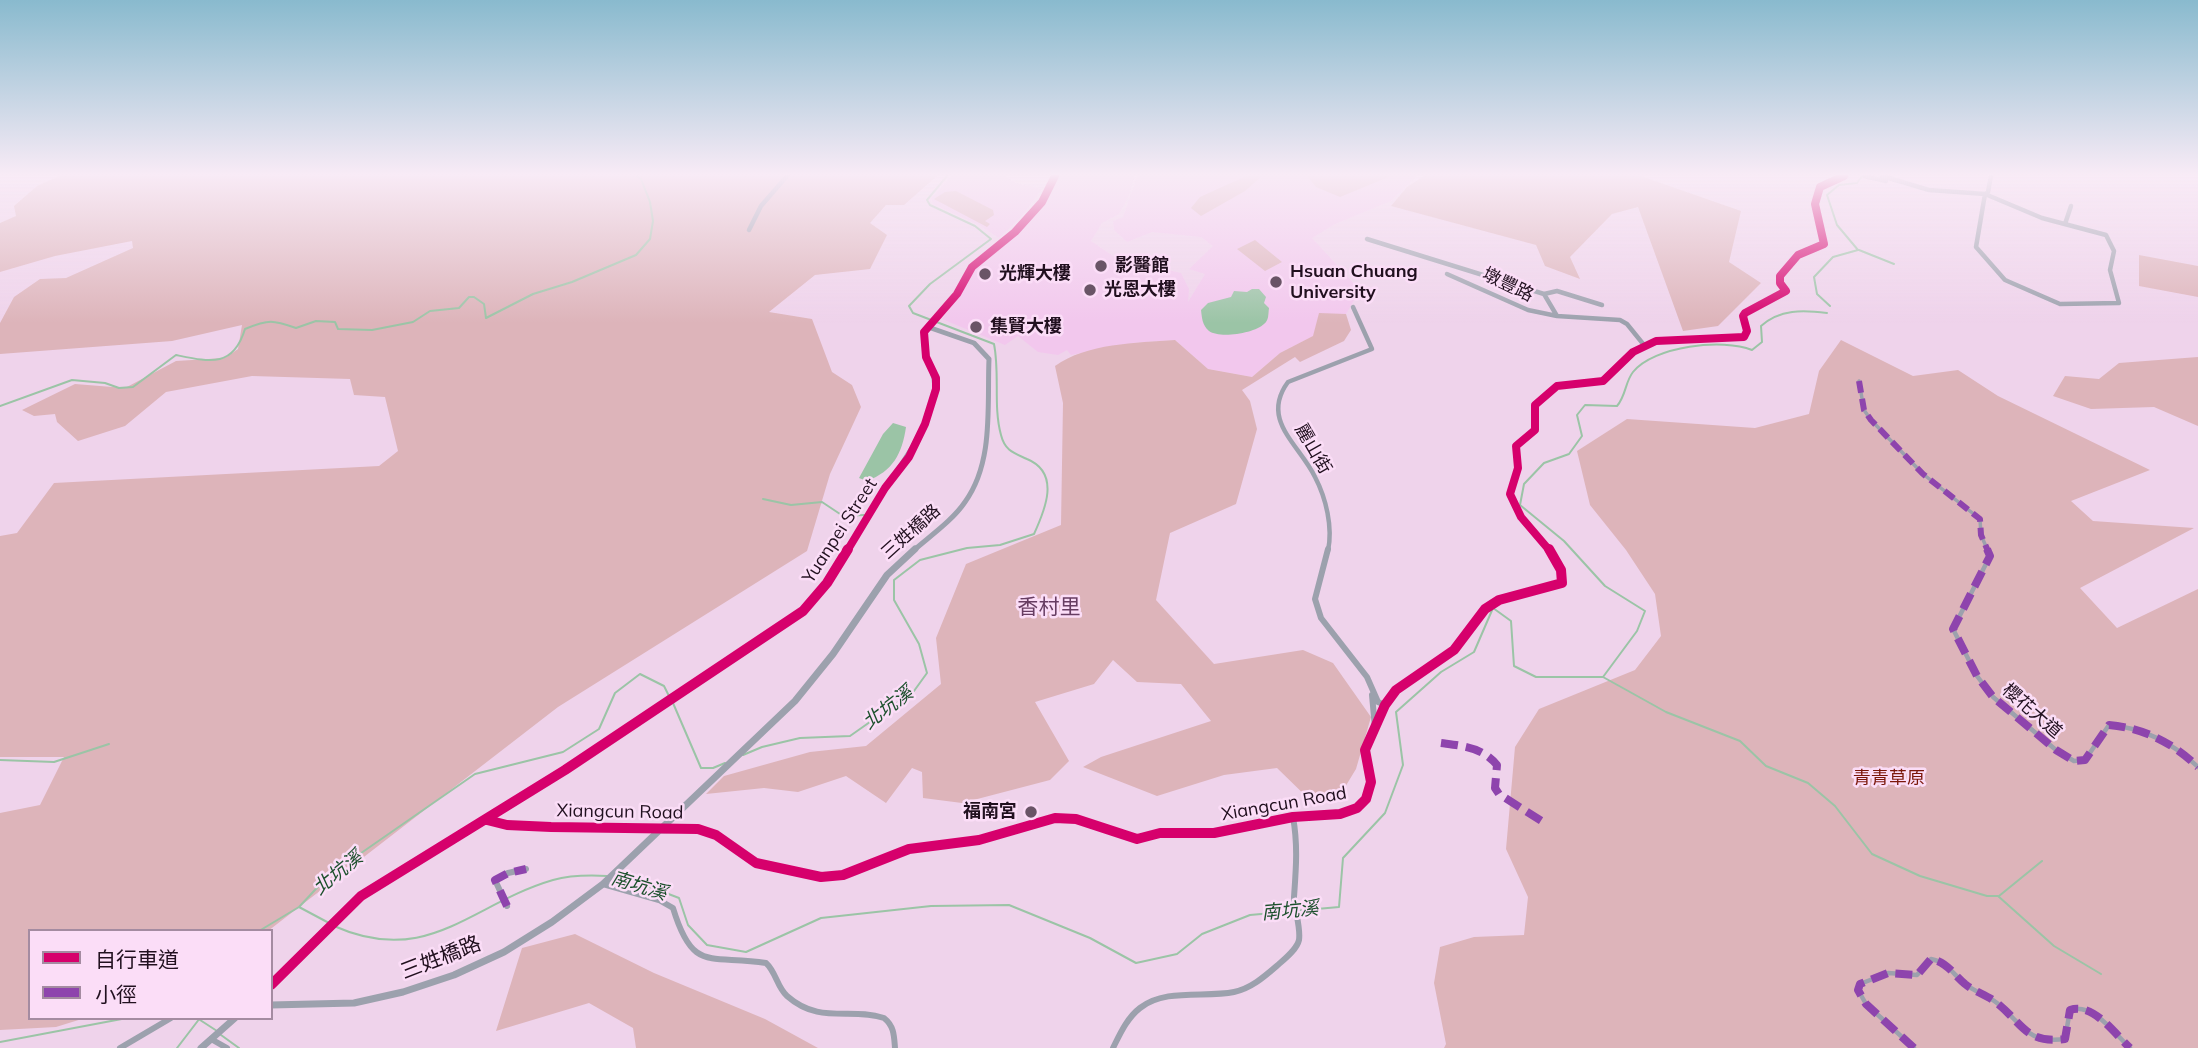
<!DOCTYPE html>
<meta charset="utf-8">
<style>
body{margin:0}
#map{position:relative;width:2198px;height:1048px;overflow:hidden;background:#efd3eb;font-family:Mulish,"Noto Sans TC",sans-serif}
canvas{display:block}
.legend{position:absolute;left:28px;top:929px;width:245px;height:91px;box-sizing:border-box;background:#fbddf7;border:2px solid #a48ba1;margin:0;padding:9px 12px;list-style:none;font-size:21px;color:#21101f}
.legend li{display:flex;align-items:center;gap:14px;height:35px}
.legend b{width:35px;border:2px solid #a48ba1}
</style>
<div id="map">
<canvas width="2198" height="1048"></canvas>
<ul class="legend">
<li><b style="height:9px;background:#d6006c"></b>自行車道</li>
<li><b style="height:9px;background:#8e44ad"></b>小徑</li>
</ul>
</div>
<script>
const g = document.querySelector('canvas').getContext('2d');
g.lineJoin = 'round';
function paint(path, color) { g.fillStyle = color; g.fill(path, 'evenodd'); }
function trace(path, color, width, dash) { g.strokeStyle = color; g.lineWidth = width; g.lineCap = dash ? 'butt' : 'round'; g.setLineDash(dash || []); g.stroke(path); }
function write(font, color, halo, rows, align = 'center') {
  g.font = font + ' Mulish,"Noto Sans TC",sans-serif'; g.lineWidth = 5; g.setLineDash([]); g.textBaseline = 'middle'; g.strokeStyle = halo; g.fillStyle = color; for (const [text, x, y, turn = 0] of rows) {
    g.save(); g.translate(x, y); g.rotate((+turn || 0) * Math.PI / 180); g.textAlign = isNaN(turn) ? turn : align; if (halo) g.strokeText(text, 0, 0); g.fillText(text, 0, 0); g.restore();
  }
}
const built = new Path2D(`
 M951 176H1005L1016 183 1042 189 1023 215 999 238 979 225 933 204 931 199Z
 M1055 176H1135L1129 196 1119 214 1102 223 1091 241 1116 258 1181 273 1189 289 1188 302 1205 274 1189 269 1213 246 1201 237 1152 232 1127 242 1114 230 1113 221 1123 217 1137 176H1417L1391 201 1335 224 1312 238 1360 290 1346 314H1319L1314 336 1280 353 1252 377 1208 369 1175 340 1133 343 1071 355 1067 350 1058 355 1038 352 1018 336 1005 345 942 319 959 296 971 271 1003 246 1042 205Z`);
const green = new Path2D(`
 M59 176H937L904 205H886L870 223 887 235 870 269 815 275 769 312 812 319 832 372 852 385 861 407 830 474 807 551 558 707 268 931H30V1018H85L56 1027 0 1030V813L40 805 64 757H0V536L17 533 54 483 379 466 398 451 385 397 354 395 350 379 252 376 166 392 125 426 78 441 57 422 55 414 34 416 22 410 75 384 125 388 176 361 225 358 238 349 242 325 172 341 0 354V323L14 297 40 279 66 278 133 248 132 241 55 256 0 272V223L16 216 14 206 37 186Z
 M1246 176H1262L1245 191 1201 216 1191 208 1200 197Z
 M1307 176H1391L1340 197 1316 187Z
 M1424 176H1641L1741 211 1729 262 1761 283 1718 326 1683 331 1638 207 1612 214 1570 257 1580 279 1545 266 1536 245 1391 206 1407 187Z
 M956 191 993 210 994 215 985 221 990 224 987 227 934 199 945 192Z
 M1255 240 1282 262 1265 271 1237 249Z
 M2139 255 2198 266V297L2139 286Z
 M1319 313 1346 314 1351 330 1344 341 1300 362 1295 357 1242 390 1250 401 1257 429 1236 504 1170 533 1156 600 1214 664 1303 650 1333 663 1371 717 1356 769 1339 797 1315 805 1277 768 1224 775 1157 796 1083 767 1101 757 1211 721 1181 684 1137 682 1113 660 1094 684 1035 702 1069 761 1050 780 962 803 923 798 922 772 912 768 886 803 846 776 798 792 764 788 706 794 724 776 810 752 866 746 941 684 936 638 966 564 1061 525 1063 403 1055 366C1087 343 1136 343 1175 340L1208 369 1252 377 1280 353 1313 336Z
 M1841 340 1913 376 1958 370 1998 396 2150 470 2071 501 2093 521 2194 528 2080 588 2117 628 2198 589V1048H1444L1446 1044 1434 983 1440 947 1474 937 1524 935 1528 897 1506 849 1515 747 1539 709 1635 670 1661 636 1655 594 1626 550 1590 505 1577 451 1627 419 1755 428 1809 414 1819 371Z
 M2198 357V426L2154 407 2091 409 2053 396 2065 376 2099 379 2119 363Z
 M575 934 654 973 765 1019 818 1048H636L633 1028 589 1003 496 1031 522 948Z`);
const water = new Path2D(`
 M1252 289H1259L1266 297 1264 303 1269 308C1268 315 1269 320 1264 324 1255 333 1220 339 1209 331 1202 325 1202 318 1201 310L1208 303 1231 297 1234 291 1247 292Z
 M893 423 906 427C902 454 893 471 867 481L859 478 883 434Z`);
const stream = new Path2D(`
 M1859 250 1894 264
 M1830 306 1817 294 1814 277 1833 257 1858 250 1837 225 1827 195 1839 185 1857 183 1862 176
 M0 406 72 380 105 383 119 388 133 387 176 355C210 362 233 368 245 329 269 319 273 320 296 328L316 321 335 322 338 329 372 330 413 322 430 311 459 308 469 297H474L484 304 486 318 533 294 572 282 636 255 650 239 653 221 650 202 641 179 637 176
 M763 499 791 505 822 502 843 516 864 515
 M1603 677 1666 712 1740 741 1766 766 1808 783 1835 806 1872 854 1920 876 1987 896H1998L2054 946 2101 974
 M673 703 701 768H713L725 763
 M743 755 762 747 800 738 850 736 914 691 927 673 919 644 894 600V580L920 560 967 548 1000 545 1034 534C1045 510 1061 473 1027 459 1014 453 1005 451 1001 435 993 406 1000 374 994 344L913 313 909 306 930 284 991 239 975 226 930 205 927 200 947 176
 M0 760 54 762 109 744
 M616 877 632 880 679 898 688 925 707 945 746 952 821 918 931 906 1009 905 1090 938 1136 963 1177 954 1202 934 1250 915 1339 907 1343 858 1385 813 1403 765 1396 712 1441 672 1474 652 1493 608 1511 621 1514 666 1536 677H1603L1637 631 1645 611 1605 586 1564 541 1520 505 1524 484 1544 463 1569 454 1582 436 1577 415 1585 405 1617 406C1626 396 1625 382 1633 372 1654 346 1723 338 1752 350L1762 342 1761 326C1780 309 1803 310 1827 313
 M1999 896 2042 861
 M299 907 329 923
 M334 926C428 968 471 904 553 880 571 875 589 875 607 876
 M259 931 299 907 328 876 475 774 563 752 599 729 615 693 640 674 664 686 670 698
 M197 1018 217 1031
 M221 1035 239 1048
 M0 1042 127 1018
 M177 1048 200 1018`);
const pedestrianFar1 = new Path2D(`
 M1859 381 1864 410 1871 420 1923 474 1980 519 1981 535 1988 551`);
const pedestrian = new Path2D(`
 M1987 549 1990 556 1953 629 1977 676 1993 697 2056 750 2074 761 2085 760 2109 725C2144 728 2173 743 2198 767
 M1914 1048 1866 1004 1858 990 1860 984 1888 973 1917 975 1931 959C1947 962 1952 973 1965 984 1975 992 1987 995 1997 1003 2023 1024 2026 1044 2065 1039L2070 1010C2093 1002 2115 1034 2130 1048`);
const minorFar1 = new Path2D(`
 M1864 176 1886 181
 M1882 176 1929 190 1985 194
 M1985 194 2042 218 2106 235 2114 251 2110 270 2119 303 2060 304 2005 280 1976 247Z
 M1985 194 1988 192 1991 176
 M2065 224 2071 206
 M749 230 761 206 787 176
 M1367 239 1544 294 1557 316 1620 320 1627 324 1644 345
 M1447 274 1528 310 1557 316
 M1544 294 1557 291 1602 305
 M848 551C860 530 871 509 884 490 905 458 926 432 934 394 939 370 914 350 928 327
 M1328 551C1333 527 1326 498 1315 477 1299 444 1260 420 1288 382L1372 349 1353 307`);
const minor = new Path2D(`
 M1328 549 1315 599 1321 618 1367 677 1378 702 1385 705
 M1372 695 1375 728
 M487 820 507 825 659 830
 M603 884 659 900 673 908C693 974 710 954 766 963 776 972 777 987 787 996 820 1025 850 1007 884 1018 894 1026 894 1035 895 1048
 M507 906 495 880 508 873 526 869
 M271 985 361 896 565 770 803 611 826 584 849 549
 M211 1039 227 1048
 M120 1048 171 1018
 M1113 1048C1120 1034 1127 1018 1140 1008 1165 988 1205 998 1234 992 1252 988 1265 976 1279 964 1286 958 1297 949 1299 940 1301 926 1294 910 1294 897 1296 869 1298 845 1293 817`);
const tertiaryFar1 = new Path2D(`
 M913 551C930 536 953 520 965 502 994 462 987 406 989 359L974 343 928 327 957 294 972 267 1015 232 1042 202 1055 176
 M1550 551 1521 517 1510 494 1518 468 1516 446 1535 430V405L1557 386 1603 381 1633 352 1656 341 1744 337 1747 331 1743 316 1745 313 1786 291 1780 283V276L1798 255 1824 244 1815 204 1820 187 1844 176`);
const tertiary = new Path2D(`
 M659 830 698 829 716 835 756 863 821 877 843 875 909 849 979 840 1055 818 1076 819 1137 839 1160 833H1214L1293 817 1340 814 1357 808 1366 799 1371 782 1365 750 1385 705 1396 690 1454 650 1485 609 1499 600 1562 583 1561 570 1549 549
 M271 1005 354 1003 403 992 454 975 504 952 552 922 603 884 795 701 833 654 887 575 915 549
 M201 1048 235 1018`);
const quietFar1 = new Path2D(`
 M1859 381 1864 410 1871 420 1923 474 1980 519 1981 535 1988 551`);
const quiet = new Path2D(`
 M1987 549 1990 556 1953 629 1977 676 1993 697 2056 750 2074 761 2085 760 2109 725C2144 728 2173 743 2198 767
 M1441 743C1463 746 1482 747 1497 765L1495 788 1499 794 1543 822
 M507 906 495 880 508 873 526 869
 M1914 1048 1866 1004 1858 990 1860 984 1888 973 1917 975 1931 959C1947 962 1952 973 1965 984 1975 992 1987 995 1997 1003 2023 1024 2026 1044 2065 1039L2070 1010C2093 1002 2115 1034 2130 1048`);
const cyclewayFar1 = new Path2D(`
 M847 551 885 488 909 457 925 424 936 389V378L926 357 924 332 957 294 972 267 1015 232 1042 202 1055 176
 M1550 551 1521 517 1510 494 1518 468 1516 446 1535 430V405L1557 386 1603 381 1633 352 1656 341 1744 337 1747 331 1743 316 1745 313 1786 291 1780 283V276L1798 255 1824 244 1815 204 1820 187 1844 176`);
const cycleway = new Path2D(`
 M487 820 507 825 551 827 698 829 716 835 756 863 821 877 843 875 909 849 979 840 1055 818 1076 819 1137 839 1160 833H1214L1293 817 1340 814 1357 808 1366 799 1371 782 1365 750 1385 705 1396 690 1454 650 1485 609 1499 600 1562 583 1561 570 1549 549
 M271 985 361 896 565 770 803 611 827 583 848 549`);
const markers = [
 [1101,266,7,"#695466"],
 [985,274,7,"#695466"],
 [1276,282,7,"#695466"],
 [1090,290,7,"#695466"],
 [976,327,7,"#695466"],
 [1031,812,7,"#695466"]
];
const poiNames = [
 ["影醫館",1115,266],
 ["Hsuan Chuang",1290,272],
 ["University",1290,293],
 ["光輝大樓",999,274],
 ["光恩大樓",1104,290],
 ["集賢大樓",990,327],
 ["福南宮",1017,812,"right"]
];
const streetNames = [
 ["墩豐路",1508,285,26],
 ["麗山街",1313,449,60],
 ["Yuanpei Street",840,531,-57],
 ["三姓橋路",911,532,-42],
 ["櫻花大道",2032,711,41],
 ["Xiangcun Road",1284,804,-10],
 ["Xiangcun Road",620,812,1]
];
const parkNames = [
 ["青青草原",1889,779]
];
const waterNames = [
 ["北坑溪",888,708,-37],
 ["北坑溪",338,873,-39],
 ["南坑溪",639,886,17],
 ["南坑溪",1290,911,-5]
];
const quarterNames = [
 ["香村里",1049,608]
];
const nearStreetnames = [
 ["三姓橋路",441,958,-21]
];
paint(built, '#f2c7ed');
paint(green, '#ddb4ba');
paint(water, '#9bc4a6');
trace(stream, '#9bc4a6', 2);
trace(pedestrianFar1, '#9ca1ad', 3.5);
trace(pedestrian, '#9ca1ad', 4.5);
trace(minorFar1, '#9ca1ad', 4.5);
trace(minor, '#9ca1ad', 6);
trace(tertiaryFar1, '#9ca1ad', 5);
trace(tertiary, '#9ca1ad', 7);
trace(quietFar1, '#8e44ad', 6, [12, 6]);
trace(quiet, '#8e44ad', 8, [17, 8]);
trace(cyclewayFar1, '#d6006c', 8);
trace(cycleway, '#d6006c', 10);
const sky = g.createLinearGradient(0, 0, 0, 323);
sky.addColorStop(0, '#89bace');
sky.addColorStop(0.54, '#f8ebf6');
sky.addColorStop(1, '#f8ebf600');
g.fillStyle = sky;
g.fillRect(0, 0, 2198, 323);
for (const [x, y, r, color] of markers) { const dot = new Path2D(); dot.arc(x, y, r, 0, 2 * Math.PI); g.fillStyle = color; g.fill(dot); trace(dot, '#fbddf7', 2.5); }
write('bold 18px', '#21101f', '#fbddf7', poiNames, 'left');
write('18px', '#21101f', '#fbddf7', streetNames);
write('18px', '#7b170b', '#fbddf7', parkNames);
write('italic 19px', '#1c502c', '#fbddf7', waterNames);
write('21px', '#673d62', '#fbddf7', quarterNames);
write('21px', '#21101f', '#fbddf7', nearStreetnames);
</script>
